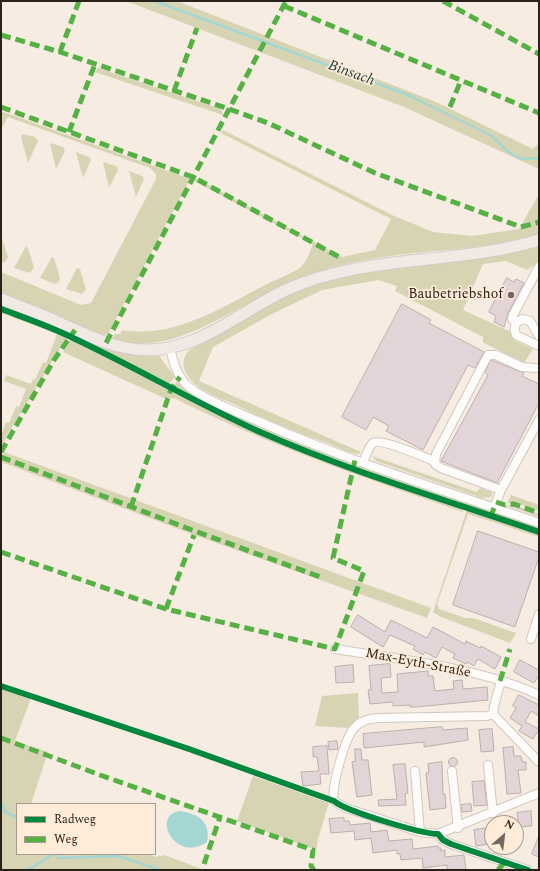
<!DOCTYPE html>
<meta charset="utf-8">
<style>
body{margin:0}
#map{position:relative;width:540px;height:871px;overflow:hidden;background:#f6ece1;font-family:Spectral,serif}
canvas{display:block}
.frame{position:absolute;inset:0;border:2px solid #2a221a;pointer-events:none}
.legend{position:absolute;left:16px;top:803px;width:140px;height:52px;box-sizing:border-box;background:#feecd9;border:1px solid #a99b8d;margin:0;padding:5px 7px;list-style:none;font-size:12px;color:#2a221a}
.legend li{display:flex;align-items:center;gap:8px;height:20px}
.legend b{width:20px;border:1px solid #a99b8d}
.north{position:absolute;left:484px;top:815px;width:40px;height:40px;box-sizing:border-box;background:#feecd9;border:1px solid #a99b8d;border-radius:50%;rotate:28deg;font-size:11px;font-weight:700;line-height:16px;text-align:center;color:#2a221a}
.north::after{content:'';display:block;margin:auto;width:14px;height:18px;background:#716960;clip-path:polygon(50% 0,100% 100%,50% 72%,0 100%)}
</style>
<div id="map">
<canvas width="540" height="871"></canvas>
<div class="frame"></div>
<ul class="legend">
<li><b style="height:5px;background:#00873e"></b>Radweg</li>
<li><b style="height:5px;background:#56b145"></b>Weg</li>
</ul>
<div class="north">N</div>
</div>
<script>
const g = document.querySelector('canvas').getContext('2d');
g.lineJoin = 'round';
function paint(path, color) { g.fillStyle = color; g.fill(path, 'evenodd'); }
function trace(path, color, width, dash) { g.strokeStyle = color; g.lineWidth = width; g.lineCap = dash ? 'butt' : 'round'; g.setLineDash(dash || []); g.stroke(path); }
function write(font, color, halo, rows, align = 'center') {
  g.font = font + ' Spectral,serif'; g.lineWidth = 3.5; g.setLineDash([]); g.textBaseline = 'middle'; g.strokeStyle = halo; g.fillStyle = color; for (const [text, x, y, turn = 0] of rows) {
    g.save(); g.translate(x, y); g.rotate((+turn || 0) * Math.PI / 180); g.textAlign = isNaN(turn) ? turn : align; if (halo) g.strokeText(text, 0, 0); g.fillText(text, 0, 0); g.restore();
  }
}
const green = new Path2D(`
 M126 1H177L436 102 533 149 539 143V169L404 107Z
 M98 68 221 109 223 115 95 72Z
 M1 111 190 179 108 334 101 335 1 292V272L81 305 91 303 156 179V174L150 168 8 117 1 129Z
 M223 130 392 215 433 232 472 236 519 229 539 194V234C520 238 502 243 483 246 429 253 367 254 316 273 290 282 266 294 242 307 203 327 160 354 114 339L113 337 115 334H120L122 330C175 339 222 307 267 284 275 280 296 272 302 266 307 261 310 251 313 244L194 181 196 178 342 257 375 250 391 219 221 133Z
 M23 134 35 137 38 141 28 163 21 137Z
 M50 143 63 147 65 151 56 169Z
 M76 152 89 157 91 160 83 178Z
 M103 162 116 166 118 170 109 188Z
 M129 171 142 176 144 179 136 197Z
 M1 236 8 257 6 261 2 263Z
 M539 244V262L527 270 506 261 483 264 463 310 509 331 515 341 533 349 524 363 486 344 483 342V337L395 291 397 286 378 280 322 290 272 314 213 347 199 381 361 452 359 454C348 453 337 447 327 443 295 432 264 419 234 404 219 398 202 392 191 380 182 370 180 358 191 349L293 291 330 278Z
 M26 246 28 248 34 267 30 273 14 268Z
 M52 257 54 258 60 278 59 282 55 284 40 278Z
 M77 268 80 269 86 290 82 294 66 289Z
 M1 303 68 332V334L1 307Z
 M1 311 31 321 67 337 9 432 1 447V435L6 422 9 423 16 406 19 407 26 389 4 381 6 375 31 384 33 379 35 380 43 362 46 363 57 334 1 313Z
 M79 334 145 355 159 356 175 377 168 385 76 337Z
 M72 339 174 392 281 442 461 507 463 512C365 478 268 445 174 398H164L63 352Z
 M177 382 196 395 350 462 349 464 288 442 178 391 174 385Z
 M4 452 431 608 427 618 197 536 1 462Z
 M372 456 477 492 480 488 493 493 491 497 482 498 376 461Z
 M358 465 491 509 490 513 357 468Z
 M511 495 539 505V511L514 502 507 503Z
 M506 505H514L539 514V517Z
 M470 509 539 533V537L468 514 437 604 439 609 465 618H473L516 633 510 643 441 617 433 612 467 510Z
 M496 510 536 525 539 530 494 515Z
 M1 688 31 698 15 741 48 752 31 804H17V854H149L156 857 165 855 204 870H1Z
 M358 693 359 717 348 728 315 726 322 696Z
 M253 776 329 803 318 839 316 850 237 821Z`);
const water = new Path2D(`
 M180 811C198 814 211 821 207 842 176 864 150 815 180 811Z`);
const stream = new Path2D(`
 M155 1 408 95 492 136 507 151 521 159 539 158
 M1 801 5 812 17 817
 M55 854 58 858 118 856 161 870
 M28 870 53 854`);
const building = new Path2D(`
 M507 278 514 282 516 279 524 283 508 313 504 327 494 322 496 316 489 312Z
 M402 304 431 320 429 323 484 352 475 368 468 365 423 450 386 431 389 426 373 417 366 430 342 417Z
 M491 360 524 373 522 376 539 384V403L497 483 441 461 488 375 485 373Z
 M478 531 539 552V557L515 627 453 605Z
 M358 615 385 632 391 620 427 638 433 627 465 644 466 641 480 648 481 646 501 657 495 669 478 659 474 666 467 662 466 664 453 658 455 654 442 647 436 658 425 652 423 655 413 649 415 646 390 635 383 647 351 627Z
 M520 660 539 670V675L534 683 514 672Z
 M390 664 391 677 381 678 382 693 398 692 397 674 428 671V676H433L435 691 454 689 453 681 462 680 463 689 487 687 488 700 416 707H410V705L393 706V702L370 704 368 690H371L369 666Z
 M353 665 354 682 336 683 335 667Z
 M519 695 539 705V716L531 711 525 722 539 729 533 739 519 731 522 726 510 718 516 708 513 706Z
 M442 727 443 730 467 728 468 740 424 747V742L364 748 363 734Z
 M492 729 494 751 481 752 479 730Z
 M337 741 338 749 329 750 328 742Z
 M327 746 329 774H320L321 784 303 786 301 772 319 771 317 757H313V747Z
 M513 747 514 756H521L522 762H526V770H518L521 793 507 794 503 748Z
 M355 749H361L362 760H368L372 795 357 797 352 762 355 761Z
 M448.5 762a4.5 4.5 0 1 1 9 0a4.5 4.5 0 1 1-9 0Z
 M442 762 443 794H445L446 808 430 810 426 773H429L428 764Z
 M405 764 408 793 405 794 406 805 379 806 378 800 397 799 393 765Z
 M484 781 487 805 474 806 472 782Z
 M471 804 472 811 462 812 461 805Z
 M531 811 532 826 519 827 517 813Z
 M344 818V821H349L350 825 370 823 371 832 387 830 389 841 412 839 413 849 438 846V848H441V851L445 850V857L464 855 466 870H447V865L423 868 422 858 401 860 400 854H397V850L373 853 371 838 355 840 354 831 331 833 329 819Z
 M488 828 490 844 476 846 474 830Z
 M539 836V857L532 854Z`);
const minor = new Path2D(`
 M516 323 512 319 513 315 539 267
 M539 336 530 321 522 319C515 322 513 328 516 335L539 346
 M170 348C173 361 177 377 188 386 204 400 240 413 260 422 351 462 446 491 539 523
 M363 462C366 457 368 447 373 443 381 438 424 457 434 461
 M501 490 441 468 435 464 436 454 488 355H496L522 367 536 368
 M494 508 501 490 539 420
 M531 639 539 614
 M335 649C399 659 480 668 539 695
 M493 714 487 716 378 718C369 719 362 720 355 727 345 737 331 787 334 801L346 808 420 832 438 834 539 793
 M493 714 539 762
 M493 714 494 706 501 681
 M488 765 493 813
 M415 771 420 832
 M452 771 458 828
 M438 834 443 840 451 844 528 870`);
const major = new Path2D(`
 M1 299C18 306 35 312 51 319 83 333 113 350 148 350 200 350 242 310 288 289 367 254 457 265 539 240`);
const quiet = new Path2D(`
 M443 1 539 54
 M284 6 539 113
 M1 35 60 52 229 109 268 123 375 173 521 227 539 222
 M60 52 79 1
 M174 91 197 28
 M1 107 193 177 341 258
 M450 107 461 80
 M69 132 95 64
 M106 343 286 1
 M1 452 54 360 75 330
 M1 457 192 530 323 578
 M496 502 505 505 514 504 539 513
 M131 507 171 389 180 377
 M491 516 494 508
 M1 552 166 609 335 649 364 571 333 558 355 460
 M166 609 194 535
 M500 681 510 649
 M1 738 100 775 313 850 311 866 314 870
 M204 864 220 817
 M498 870 504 863`);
const cycleway = new Path2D(`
 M1 309C25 318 49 326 71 337 135 367 196 403 260 432 351 472 446 500 539 532
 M1 686 189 749 334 801C345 811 422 834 438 834L443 840 451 844 528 870`);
const markers = [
 [511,295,4,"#716960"]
];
const poiNames = [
 ["Baubetriebshof",503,295]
];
const streetNames = [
 ["Max-Eyth-Straße",418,664,11]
];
const waterNames = [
 ["Binsach",351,74,20]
];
paint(green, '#d7d4b4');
paint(water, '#a4d6d3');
trace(stream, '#a4d6d3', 2.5);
paint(building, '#e3d5d7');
trace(building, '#b9b0ae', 1);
trace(minor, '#d0c8bf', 10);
trace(major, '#d1ccc7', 13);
trace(minor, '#fefcfa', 8);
trace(major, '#f1e9e3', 11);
trace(quiet, '#56b145', 5, [10, 5]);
trace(cycleway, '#00873e', 6);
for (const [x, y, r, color] of markers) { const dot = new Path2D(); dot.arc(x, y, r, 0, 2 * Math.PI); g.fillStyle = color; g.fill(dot); trace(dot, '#feecd9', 1.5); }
write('14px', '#2a221a', '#feecd9', poiNames, 'right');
write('14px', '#2a221a', '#feecd9', streetNames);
write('italic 15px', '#143a3a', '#feecd9', waterNames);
</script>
